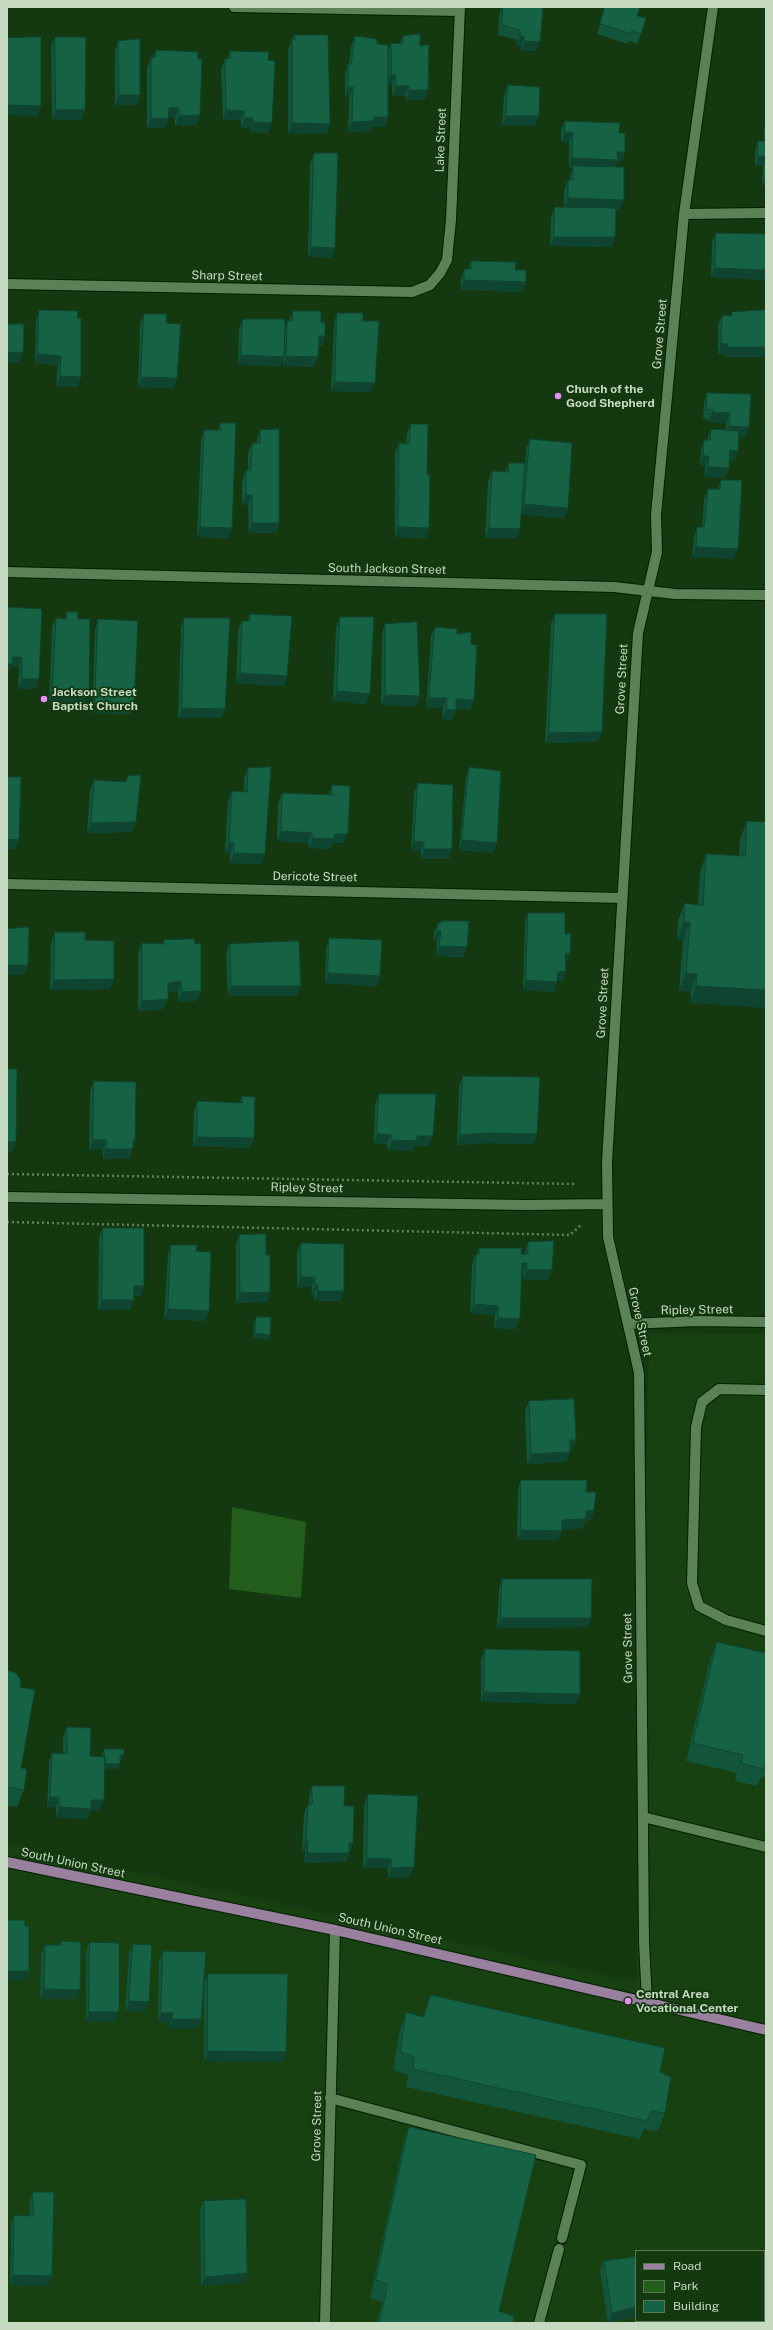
<!DOCTYPE html>
<style>
body{margin:0}
#map{position:relative;width:773px;height:2330px;overflow:hidden;background:#14380f;font-family:"Public Sans",sans-serif}
canvas{display:block}
.frame{position:absolute;inset:0;border:8px solid #c6dac2;pointer-events:none}
.legend{position:absolute;left:635px;top:2250px;width:130px;height:72px;box-sizing:border-box;background:#14380f;border:1px solid #5b7957;margin:0;padding:5px 7px;list-style:none;font-size:12px;color:#c6dac2}
.legend li{display:flex;align-items:center;gap:8px;height:20px}
.legend b{width:20px;border:1px solid #5b7957}
</style>
<div id="map">
<canvas width="773" height="2330"></canvas>
<div class="frame"></div>
<ul class="legend">
<li><b style="height:5px;background:#99809f"></b>Road</li>
<li><b style="height:11px;background:#235d1b"></b>Park</li>
<li><b style="height:11px;background:#156344"></b>Building</li>
</ul>
</div>
<script>
const g = document.querySelector('canvas').getContext('2d');
g.lineJoin = 'round';
function paint(path, color) { g.fillStyle = color; g.fill(path, 'evenodd'); }
function trace(path, color, width, dash) { g.strokeStyle = color; g.lineWidth = width; g.lineCap = dash ? 'butt' : 'round'; g.setLineDash(dash || []); g.stroke(path); }
function write(font, color, halo, rows, align = 'center') {
  g.font = font + ' "Public Sans",sans-serif'; g.lineWidth = 3.5; g.setLineDash([]); g.textBaseline = 'middle'; g.strokeStyle = halo; g.fillStyle = color; for (const [text, x, y, turn = 0] of rows) {
    g.save(); g.translate(x, y); g.rotate((+turn || 0) * Math.PI / 180); g.textAlign = isNaN(turn) ? turn : align; if (halo) g.strokeText(text, 0, 0); g.fillText(text, 0, 0); g.restore();
  }
}
const built = new Path2D(`
 M649 1333 766 1334V2323H7V1844L636 1982ZM636 2251H764V2321H636Z`);
const green = new Path2D(`
 M232 1507 306 1522 301 1598 229 1589Z`);
const path = new Path2D(`
 M7 1174 576 1184
 M7 1222 570 1235 582 1224`);
const minor = new Path2D(`
 M234 7 460 11
 M684 214 766 213
 M7 284 412 292 430 285 440 273 447 260 451 220 460 7
 M7 572 614 587 675 594 766 595
 M7 884 622 898
 M7 1197 526 1205 607 1204
 M628 1324 698 1321 766 1322
 M766 1390 719 1389 702 1402 696 1427 692 1583 699 1606 726 1620 766 1631
 M643 1817 766 1847
 M647 2002 644 1942 639 1373 608 1237 607 1162 638 633 657 552 656 515 684 214 713 7
 M330 2098 581 2165 562 2238
 M325 2323 335 1930
 M539 2323 559 2249`);
const major = new Path2D(`
 M7 1862 335 1930 766 2030`);
const wall = new Path2D(`
 M502 7H543L540 42 536 51 521 50V46L516 45 517 40 498 35 499 15Z
 M605 7H640L637 16 641 34 637 44 629 41 628 44 597 34Z
 M294 35 327 134 288 133V49Z
 M355 36 377 44 388 52 391 43 400 44 403 36 420 46 425 100H406L405 96H392V84H388L385 127H372L370 131 348 132 349 97H345V74L348 64H349L351 46Z
 M55 37 85 110 81 120 52 119 51 47Z
 M118 41 140 95 137 105H115V51Z
 M156 50 200 115 196 125 175 126V118H168L165 128H147V68L151 58H153Z
 M230 51 268 60V133L250 132V128H241V120H223L221 69 225 59H227Z
 M508 85 535 126H502L504 95Z
 M766 117V139H763Z
 M565 121 619 133 625 152 621 162H617L615 167 620 210H616L615 237 611 247 550 246 551 217 555 207H564V190L568 180H570V176L573 168H569V143L561 142V130Z
 M758 141H766V186H762L763 166H755V151Z
 M314 153 332 258 308 256 310 163Z
 M716 233 766 234 711 278 712 242Z
 M471 261 526 282 522 292 460 290 461 279 464 269H468Z
 M39 310 78 387 56 386 58 365 35 363 36 320Z
 M766 310 724 357V354H718V325L722 315 730 316 732 312Z
 M293 311 321 322 325 336 322 346H318L314 367 283 366V359L280 367 238 364 239 329 243 319 285 328 287 321H289Z
 M337 313 363 321 371 392 331 391 334 323Z
 M144 314 166 323 177 378 173 388 138 387 140 324Z
 M707 393 751 394 746 437 739 436 734 461 729 460 725 478 705 477V466L700 465 701 450 704 440H707L711 429 726 430V423L709 422V420L703 419 704 403Z
 M220 423 232 528 229 538 197 537 201 440 204 430H218Z
 M411 424 426 538 395 537V453L399 443H406L407 433Z
 M260 430 276 533H249L248 504 242 505V480L246 470H248V453L252 443H257V440Z
 M530 439 568 508 564 518 521 514 517 538H485L488 481 492 471 505 472 509 463 525 466 526 449Z
 M721 480 734 559 692 557 694 537 697 527H702L704 499 708 489H718Z
 M7 607 35 689H18L19 667 11 666 8 674H7Z
 M67 612 78 619 85 705 49 702 52 627 56 618 65 619Z
 M250 614 287 676 284 686 236 683 238 630 242 621H248Z
 M555 614 598 742 545 743 551 623Z
 M340 617 366 704 333 701 336 627Z
 M184 618 225 709 221 718H178L181 628Z
 M98 619 134 705 130 714 92 713 95 629Z
 M385 624 417 706 381 705 382 634Z
 M435 627 457 634 474 700 470 710 456 709 452 720 442 719 443 708 426 707 431 636Z
 M469 767 497 843 493 853 459 850 466 777Z
 M248 768 265 854 261 864 230 863V853H225L228 801 232 791 244 792V778Z
 M128 776 132 832 87 833 90 790 94 780 125 782Z
 M418 783 449 859H420L421 851H411L414 793Z
 M332 785 344 843H333L331 849 309 848 308 843 277 841 278 803 282 793 329 795Z
 M747 821 766 822 690 1003 691 991H679L683 940H677L678 920 685 903 698 905 700 872 706 854 739 856 740 839Z
 M528 913 565 934 567 963H565L566 971 562 981H557L554 992 523 990 525 922Z
 M441 921 464 957 436 956 437 941H433L434 933 438 923H440Z
 M55 932 85 940 114 979 110 989 50 990 51 942Z
 M329 938 380 976 377 986 325 983 326 948Z
 M164 940 201 991 197 1001 178 1002V991L168 992V999L164 1009 138 1011V953L142 943 163 944Z
 M230 944 297 996H228L226 953Z
 M463 1076 534 1144 486 1143 457 1145 459 1086Z
 M94 1081 133 1147 129 1159H103V1150H89L90 1091Z
 M379 1094 429 1146H415L413 1151 388 1150 387 1144H374L375 1104Z
 M242 1096 254 1138 250 1148 193 1146 194 1111 197 1101 240 1103Z
 M103 1228 144 1286 141 1296H134L130 1310H98L99 1238Z
 M239 1235 266 1255 270 1292 267 1302 236 1303V1244Z
 M528 1242 552 1270 548 1280 523 1279V1273H522L516 1329 494 1328 495 1315 470 1313 472 1264 476 1254 477 1255 479 1248 525 1254V1252Z
 M301 1243 344 1291 340 1301H314V1294L311 1295 312 1287H297V1253Z
 M171 1245 196 1251 209 1311 205 1321 164 1319 168 1254Z
 M256 1317 269 1340 253 1338 254 1322Z
 M529 1401 576 1440 572 1450H570V1452L566 1462 527 1464 525 1410Z
 M521 1480 586 1492 594 1510 591 1520H586L582 1529H562L558 1540H517L518 1490Z
 M502 1579 591 1618 588 1627 497 1628 499 1589Z
 M717 1642 766 1653V1778L761 1777 757 1786 735 1781 737 1773 686 1761 710 1659Z
 M485 1649 576 1704 481 1702V1659Z
 M7 1670 20 1687 21 1768 24 1790 17 1807 7 1806Z
 M67 1727 90 1756 103 1757 102 1754 104 1749 124 1755 122 1760H120L119 1769H105L100 1810H91L87 1819 56 1817V1807H47L49 1762 52 1753H63V1737Z
 M312 1786 344 1806 353 1843 346 1862 304 1863 305 1851H302L304 1814 308 1804H309V1796Z
 M368 1794 410 1877 388 1878V1868H363L364 1804Z
 M61 1941 77 1999H40L41 1954 45 1945H60Z
 M90 1942 115 2022 86 2021V1952Z
 M133 1944 145 2012 125 2011 129 1953Z
 M163 1951 197 2029H169L170 2023 158 2022 159 1961Z
 M208 1974 286 2052 283 2062 204 2061V1984Z
 M431 1995 660 2072 665 2113 658 2131 644 2129 640 2139 406 2087 408 2075 393 2070 400 2030 406 2012 423 2017Z
 M409 2127 499 2311 513 2323H377L382 2302 370 2298 403 2145Z
 M33 2192 52 2276 48 2286 10 2285 11 2225 14 2215 29 2216 30 2201Z
 M204 2201 243 2283 201 2286 200 2210Z
 M636 2257V2316L608 2323 600 2271 604 2261Z`);
const shadedWall = new Path2D(`
 M762 7H766V9H761Z
 M520 36H524L521 46 516 45Z
 M524 41 540 42 536 51 521 50Z
 M391 74 396 75 392 84H388Z
 M395 86H409L405 96H392Z
 M348 87H353L349 97H345Z
 M409 90H428L425 100H406Z
 M119 95H140L137 105H115Z
 M7 105 41 106 38 116 7 115Z
 M169 108H179L175 118H166Z
 M56 110H85L81 120 52 119Z
 M226 110 244 111 241 120H223Z
 M200 115 196 125 175 126 179 116Z
 M506 116H539L535 126H502Z
 M374 117H388L385 127H372L370 131 348 132 352 122Z
 M151 118 168 119 165 128H147Z
 M245 118H253L250 128H241Z
 M253 122 272 123 268 133 250 132Z
 M292 123 330 124 327 134 288 133Z
 M766 131V139H763Z
 M565 132 573 133 569 143 561 142Z
 M617 152H625L621 162H617L614 170 573 166V168H569L572 158Z
 M766 156V158L763 166H755L758 157Z
 M766 176V186H762Z
 M568 198 624 200 620 210 564 208Z
 M554 237H615L611 247 550 246Z
 M311 247 335 248 332 258 308 256Z
 M715 268 766 270V280L711 278Z
 M464 280 526 282 522 292 460 290Z
 M319 336H325L322 346H315Z
 M721 344H728L724 354H718Z
 M727 347H766V357H724Z
 M23 352 20 362 7 363 8 353Z
 M38 354 61 356 58 365 35 363Z
 M241 355 284 357 280 367 238 364Z
 M286 356 318 357 314 367 283 366Z
 M60 376 81 377 78 387 56 386Z
 M141 377 177 378 173 388 138 387Z
 M335 382 375 383 371 392 331 391Z
 M712 412 730 413 726 423 709 422Z
 M729 426 749 427 746 437 725 436Z
 M730 450 738 451 734 461 726 460Z
 M703 456H709L705 466 700 465Z
 M708 467 729 468 725 478 705 477Z
 M246 495H252L248 504 242 505Z
 M524 504 568 508 564 518 520 514Z
 M252 523H279L276 533H249Z
 M200 527 232 528 229 538 197 537Z
 M398 527 429 528 426 538 395 537Z
 M489 528 520 529 517 538H485Z
 M696 547 738 549 734 559 692 557Z
 M13 657H22L19 667 11 666 8 674H7V664Z
 M240 673 287 676 284 686 236 683Z
 M22 679H39L35 689H18Z
 M337 691 370 694 366 704 333 701Z
 M52 692 89 695 85 705 49 702Z
 M385 695 420 696 417 706 381 705Z
 M429 698H447L443 708 426 707Z
 M456 699 474 700 470 710 453 709Z
 M95 704 134 705 130 714 92 713Z
 M182 708 225 709 221 718H178Z
 M446 709 456 710 452 720 442 719Z
 M602 732 598 742 545 743 549 733Z
 M136 822 132 832 87 833 91 823Z
 M281 831 312 833 308 843 277 841Z
 M335 834H348L344 843H333L331 849 309 848 313 838Z
 M19 839 16 849H7V840Z
 M462 840 497 843 493 853 459 850Z
 M414 841 424 842 421 851H411Z
 M229 843H234L230 853H225Z
 M424 849H452L449 859H420Z
 M234 853 265 854 261 864 230 863Z
 M684 922H690L683 940H677Z
 M437 931H441L437 941H433Z
 M439 946 467 947 464 957 436 956Z
 M565 953 570 954 567 963H561Z
 M7 965H28L24 975H7Z
 M566 971 562 981H554L558 972Z
 M328 973 380 976 377 986 325 983Z
 M686 973 697 974 691 991H679Z
 M114 979 110 989 50 990 54 980Z
 M526 980 557 982 554 992 523 990Z
 M181 981 178 991 164 992 168 983Z
 M231 986H301L297 996H228Z
 M696 986 766 990V1008L690 1003Z
 M201 991 197 1001 178 1002 181 992Z
 M168 999 164 1009 138 1011 142 1001Z
 M489 1133 537 1134 534 1144 486 1143 457 1145 460 1135Z
 M377 1134 391 1135 387 1144H374Z
 M417 1136H433L429 1146H415L413 1151 388 1150 392 1140Z
 M197 1137 254 1138 250 1148 193 1146Z
 M93 1140H107L103 1150H89Z
 M133 1141H135L129 1159H103L106 1149Z
 M7 1142H16L12 1152H7Z
 M522 1263H527L523 1273 518 1272Z
 M527 1270H552L548 1280 523 1279Z
 M301 1277H315L312 1287H297Z
 M315 1285H318L314 1294 311 1295Z
 M134 1286H144L141 1296H130Z
 M318 1291H344L340 1301H314Z
 M270 1292 267 1302 236 1303 240 1293Z
 M102 1300H134L130 1310H98Z
 M474 1304 498 1306 495 1315 470 1313Z
 M168 1309 209 1311 205 1321 164 1319Z
 M498 1318 520 1319 516 1329 494 1328Z
 M255 1333 270 1335 269 1340 253 1338Z
 M570 1440H576L572 1450H566Z
 M570 1452 566 1462 527 1464 531 1454Z
 M594 1510 591 1520H586L582 1529 559 1530 562 1520 586 1511Z
 M521 1530 562 1531 558 1540H517Z
 M501 1618H591L588 1627 497 1628Z
 M484 1692 580 1694 576 1704 481 1702Z
 M120 1755H124L122 1760H118Z
 M106 1764H120L119 1769H105Z
 M50 1797H59L56 1807H47Z
 M91 1800H104L100 1810H91L87 1819 56 1817 59 1807Z
 M306 1841H308L305 1851H302Z
 M349 1843H353L346 1862 304 1863 307 1853Z
 M367 1858 391 1859 388 1868H363Z
 M414 1867 410 1877 388 1878 391 1868Z
 M7 1971H29L25 1981H7Z
 M44 1989 80 1990 77 1999H40Z
 M129 2001 149 2002 145 2012 125 2011Z
 M89 2012H119L115 2022 86 2021Z
 M161 2013H173L170 2023 158 2022Z
 M172 2019H201L197 2029H169Z
 M208 2051 286 2052 283 2062 204 2061Z
 M247 2273 243 2283 201 2286 205 2277Z
 M13 2275 52 2276 48 2286 10 2285Z
 M636 2307V2316L608 2323 612 2313Z`);
const building = new Path2D(`
 M503 7H543L540 42 524 41V36H520V30L502 25Z
 M605 7H640L637 16 646 18 641 34 632 31V34L600 24Z
 M420 34V46L429 44 428 90H409V86H395L396 75 391 74V43L403 44V36Z
 M294 35H328L330 124 292 123V39L295 40Z
 M355 36 377 39V44L388 45V117H374V121L352 122 353 87H348V64H351Z
 M41 37V106L7 105V38Z
 M55 37H86L85 110H56Z
 M140 39V95H119L118 41Z
 M156 50 198 52V59H202L200 115 179 116V108H169L168 119 151 118V58L155 57Z
 M230 51 269 52 268 60 275 61 272 123 253 122V118H245L244 111 226 110 225 59 230 58Z
 M508 85 540 87 539 116H506Z
 M565 121 620 123 619 133H625V152H617L618 160 572 158 573 133 565 132Z
 M758 141H766V156L758 157Z
 M314 153H338L335 248 311 247Z
 M573 166 624 167V200L568 198V180H573Z
 M555 207 616 208 615 237H554Z
 M716 233 766 234V270L715 268Z
 M471 261 516 262 515 270H526V282L464 280V269H471Z
 M39 310 78 311 77 318H81V377L60 376 61 356 38 354Z
 M766 310V347H727L728 344H721L722 315 731 316 732 312Z
 M293 311H321V322H325V336H319L318 357 286 356 287 321H292Z
 M337 313H363V321H379L375 383 335 382Z
 M144 314H167L166 323 181 324 177 378 141 377Z
 M243 319H285L284 357 241 355Z
 M7 324H24L23 352 8 353 7 366Z
 M707 393 751 394 749 427 729 426 730 413 712 412 713 410 707 409Z
 M220 423H236L232 528 200 527 204 430H220Z
 M411 424H428L427 475H430L429 528 398 527 399 443 409 444Z
 M279 429V523H252V495H246V470H251L252 443H260V430Z
 M711 429 739 431 738 451 730 450 729 468 708 467 709 456H703L704 440H710Z
 M530 439 572 443 568 508 524 504Z
 M509 463H525L520 529 489 528 492 471 508 472Z
 M721 480H742L738 549 696 547 697 527H704L708 489H720Z
 M7 607 42 609 39 679H22V657H13L12 664H7Z
 M67 612H78V619H90L89 695 52 692 56 618 66 619Z
 M250 614 292 616 287 676 240 673 242 621H250Z
 M555 614H607L602 732 549 733Z
 M340 617H374L370 694 337 691Z
 M184 618H230L225 709 182 708Z
 M98 619 138 621 134 705 95 704Z
 M417 622 420 696 385 695V624Z
 M435 627 457 629V634L471 632V644L477 645 474 700 456 699V710L446 709 447 698H429Z
 M271 767 265 854 234 853V843H229L232 791 247 792 248 768Z
 M469 767 501 771 497 843 462 840Z
 M141 775 136 822 91 823 94 780 126 782 128 776Z
 M7 777H21L19 839 7 840Z
 M418 783 453 785 452 849H424V842L414 841Z
 M332 785 350 786 348 834H335L334 839 313 838 312 833 281 831 282 793 332 795Z
 M747 821 766 822V990L696 986 697 974 686 973 690 922H684L685 903 703 906 706 854 745 856Z
 M528 913H565V934H571L570 954 565 953 566 971 558 972 557 982 526 980Z
 M441 921H469L467 947 439 946 441 931H437L438 923H440Z
 M29 927 28 965H7V929Z
 M55 932H85V940L114 941V979L54 980Z
 M329 938 382 940 380 976 328 973Z
 M194 939 195 944 201 943V991L181 992V981L168 983V999L142 1001V943L164 944V940Z
 M299 941 301 986H231L230 944Z
 M7 1069H17L16 1142H7Z
 M463 1076 540 1077 537 1134 489 1133 460 1135Z
 M94 1081 136 1082 135 1141H133V1149H106L107 1140H93Z
 M379 1094H436L433 1136H417V1141L392 1140 391 1135 377 1134Z
 M242 1096 255 1097 254 1138 197 1137V1101L242 1103Z
 M103 1228H144V1286H134V1300H102Z
 M266 1234V1255H270V1292L240 1293 239 1235Z
 M554 1241 552 1270H527V1263H522L520 1319 498 1318V1306L474 1304 476 1254 479 1255V1248H522L521 1254H528V1242Z
 M301 1243 344 1244V1291H318V1285H315V1277H301Z
 M171 1245H197L196 1251 211 1252 209 1311 168 1309Z
 M256 1317H271L270 1335 255 1333Z
 M574 1399 576 1440H570V1452L531 1454 529 1401Z
 M521 1480H587L586 1492H596L594 1510 586 1511V1519L562 1520V1531L521 1530Z
 M502 1579H592L591 1618H501Z
 M717 1642 766 1653V1760L764 1769 741 1763 743 1755 693 1743Z
 M485 1649 580 1651V1694L484 1692Z
 M7 1670 16 1673 21 1681 20 1687 35 1690 21 1768 27 1769 24 1790 7 1787Z
 M67 1727 91 1728 90 1756 105 1757 104 1800H91V1809L59 1807V1797H50L52 1753 67 1754Z
 M104 1749H124V1755H120V1764H106Z
 M312 1786H345L344 1806H354L353 1843H349V1853H307L308 1841H306L308 1804H312Z
 M368 1794 418 1796 414 1867 391 1868V1859L367 1858Z
 M7 1920H25V1926H29V1971H7Z
 M61 1941 81 1942 80 1990 44 1989 45 1945H61Z
 M90 1942 119 1943V2012H89Z
 M133 1944 152 1945 149 2002 129 2001Z
 M163 1951 206 1952 201 2019H172L173 2013H161Z
 M208 1974H288L286 2052 208 2051Z
 M431 1995 665 2048 660 2072 671 2077 665 2113 651 2111 647 2121 413 2069 414 2057 400 2052 406 2012 423 2017Z
 M409 2127 536 2155 499 2311 514 2316 513 2323H379L388 2284 376 2280Z
 M33 2192H54L52 2276 13 2275 14 2215 33 2216Z
 M246 2199 247 2273 205 2277 204 2201Z
 M636 2257V2307L612 2313 604 2261Z`);
const markers = [
 [558,396,4,"#eb8dfc"],
 [44,699,4,"#eb8dfc"],
 [628,2001,4,"#eb8dfc"]
];
const streetNames = [
 ["Lake Street",441,140,-88],
 ["Sharp Street",227,276,1],
 ["Grove Street",660,334,-85],
 ["South Jackson Street",387,569,1],
 ["Grove Street",622,679,-87],
 ["Dericote Street",315,877,1],
 ["Grove Street",603,1003,-87],
 ["Ripley Street",307,1188,1],
 ["Ripley Street",697,1310,-1],
 ["Grove Street",640,1322,77],
 ["Grove Street",628,1648,-91],
 ["South Union Street",73,1863,12],
 ["South Union Street",390,1929,13],
 ["Grove Street",317,2126,-89]
];
const poiNames = [
 ["Church of the",566,389],
 ["Good Shepherd",566,403],
 ["Jackson Street",52,692],
 ["Baptist Church",52,706],
 ["Central Area",636,1994],
 ["Vocational Center",636,2008]
];
paint(built, '#174111');
paint(green, '#235d1b');
trace(minor, '#031d01', 12);
trace(major, '#031d01', 12);
trace(path, '#648160', 2.5, [2, 3]);
trace(minor, '#5b8256', 10);
trace(major, '#99809f', 10);
paint(wall, '#12553a');
paint(shadedWall, '#0f4530');
paint(building, '#156344');
trace(building, '#0f4530', 1);
for (const [x, y, r, color] of markers) { const dot = new Path2D(); dot.arc(x, y, r, 0, 2 * Math.PI); g.fillStyle = color; g.fill(dot); trace(dot, '#14380f', 1.5); }
write('12px', '#c6dac2', '#14380f', streetNames);
write('bold 12px', '#c6dac2', '#14380f', poiNames, 'left');
</script>
